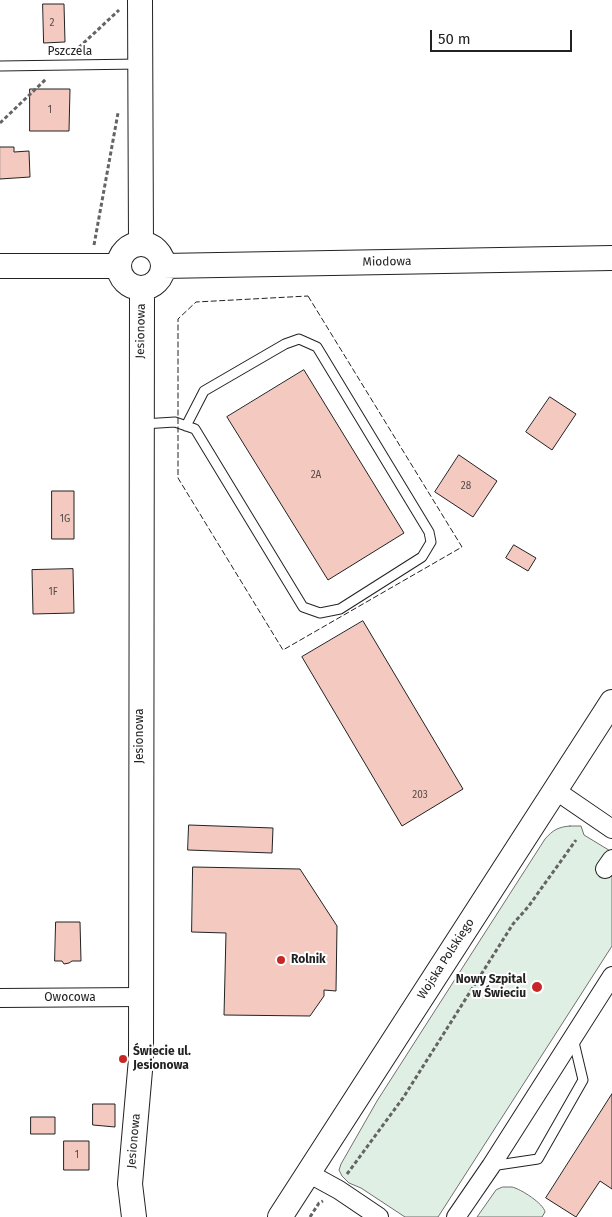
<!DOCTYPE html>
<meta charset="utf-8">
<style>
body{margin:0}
#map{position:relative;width:612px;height:1217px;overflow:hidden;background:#fff;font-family:"Fira Sans",sans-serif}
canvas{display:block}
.scale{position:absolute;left:430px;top:30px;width:142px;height:22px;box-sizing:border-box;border:2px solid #222;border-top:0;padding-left:6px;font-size:15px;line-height:18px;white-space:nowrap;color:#222;-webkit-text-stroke:4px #fff;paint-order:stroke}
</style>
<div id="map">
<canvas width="612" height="1217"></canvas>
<div class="scale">50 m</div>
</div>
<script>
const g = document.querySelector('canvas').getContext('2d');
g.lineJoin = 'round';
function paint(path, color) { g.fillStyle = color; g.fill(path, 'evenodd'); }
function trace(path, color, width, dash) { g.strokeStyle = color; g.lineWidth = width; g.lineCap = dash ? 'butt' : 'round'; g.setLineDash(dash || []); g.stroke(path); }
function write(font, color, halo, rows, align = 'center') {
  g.font = font + ' "Fira Sans",sans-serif'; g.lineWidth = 4; g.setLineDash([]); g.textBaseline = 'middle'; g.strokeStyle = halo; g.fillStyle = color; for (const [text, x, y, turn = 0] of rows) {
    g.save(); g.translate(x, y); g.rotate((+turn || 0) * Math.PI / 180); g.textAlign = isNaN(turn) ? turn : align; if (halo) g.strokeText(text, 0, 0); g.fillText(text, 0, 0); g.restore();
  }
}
const green = new Path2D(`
 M570 826H581L584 835 612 852V946L438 1217H405L361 1188 349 1183 342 1176 339 1170 341 1164 377 1101 545 839C553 830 558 827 570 826Z
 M503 1187C506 1187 509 1187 512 1187 521 1189 544 1204 545 1212L542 1217H477L496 1190Z`);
const building = new Path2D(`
 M43 4H64L65 42 44 43Z
 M30 89H70L69 131H30Z
 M0 147H14V152L29 151 30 177 0 179Z
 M304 370 404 533 328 580 227 417Z
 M550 397 576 414 552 450 526 432Z
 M459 455 497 481 473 517 435 492Z
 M52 491H74V539H52Z
 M514 545 536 558 528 571 506 558Z
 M73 569 74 613 33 614 32 570Z
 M363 621 463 789 402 826 302 657Z
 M189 825 273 828 272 853 188 850Z
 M193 867 300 869 337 926 336 991 324 990V996L310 1016 224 1015 226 933 192 932Z
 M56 922H80L81 961H72L69 963 64 964 62 961H55Z
 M612 1094V1189L600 1181 576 1217 546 1198Z
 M93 1104H115V1127L93 1125Z
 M31 1117H55V1134H31Z
 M64 1141H89V1170H64Z`);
const path = new Path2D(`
 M74 52 119 10
 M0 123 46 79
 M94 245 118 113
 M347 1174 403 1098 513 924 528 907 576 840
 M310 1217 319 1203 323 1201`);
const lane = new Path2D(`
 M0 66 140 64
 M143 424 175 422 195 429 303 607 320 613 340 609 422 557 431 542 429 532 317 347 299 339 285 344 204 391 186 426
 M491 1166 538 1159 583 1080 573 1038`);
const street = new Path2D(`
 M555 790 612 829
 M605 869 612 859
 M0 998 140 997
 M308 1173 339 1190 379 1217
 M456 1217 491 1166 612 976`);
const secondary = new Path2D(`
 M140 0 141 244
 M119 266a22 22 0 1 1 44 0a22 22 0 1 1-44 0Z
 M0 266H119
 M163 266 612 258
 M134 1217 130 1184 141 1059 142 288
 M280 1217 612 702`);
const fence = new Path2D(`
 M308 296 462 547 283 650 178 478V319L196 302Z`);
const markers = [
 [281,960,5,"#c62828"],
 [537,987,6,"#c62828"],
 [123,1059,5,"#c62828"]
];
const numberNames = [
 ["2",52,23],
 ["1",50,110],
 ["2A",316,475],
 ["28",466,486],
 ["1G",65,519],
 ["1F",53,592],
 ["203",420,795],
 ["1",77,1155]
];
const streetNames = [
 ["Pszczela",70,52],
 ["Miodowa",387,262,-1],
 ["Jesionowa",141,331,-89],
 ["Jesionowa",140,736,-90],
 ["Wojska Polskiego",446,959,-57],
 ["Owocowa",70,998],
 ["Jesionowa",134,1141,-85]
];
const poiNames = [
 ["Rolnik",291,960],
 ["Nowy Szpital",526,980,"right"],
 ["w Świeciu",526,994,"right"],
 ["Świecie ul.",133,1052],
 ["Jesionowa",133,1066]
];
paint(green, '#e0efe3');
trace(green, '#6f6f6f', 1);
paint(building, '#f3c9c0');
trace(building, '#222', 1);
trace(lane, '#222', 11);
trace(street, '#222', 20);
trace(secondary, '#222', 26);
trace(path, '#646464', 3, [4, 2.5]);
trace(lane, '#fff', 9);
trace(street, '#fff', 18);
trace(secondary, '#fff', 24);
trace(fence, '#222', 1, [6, 2.5]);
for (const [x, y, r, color] of markers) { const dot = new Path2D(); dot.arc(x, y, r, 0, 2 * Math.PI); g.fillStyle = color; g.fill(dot); trace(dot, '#fff', 2); }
write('10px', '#564c4a', null, numberNames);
write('12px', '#222', '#fff', streetNames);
write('bold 12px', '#222', '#fff', poiNames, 'left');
</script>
